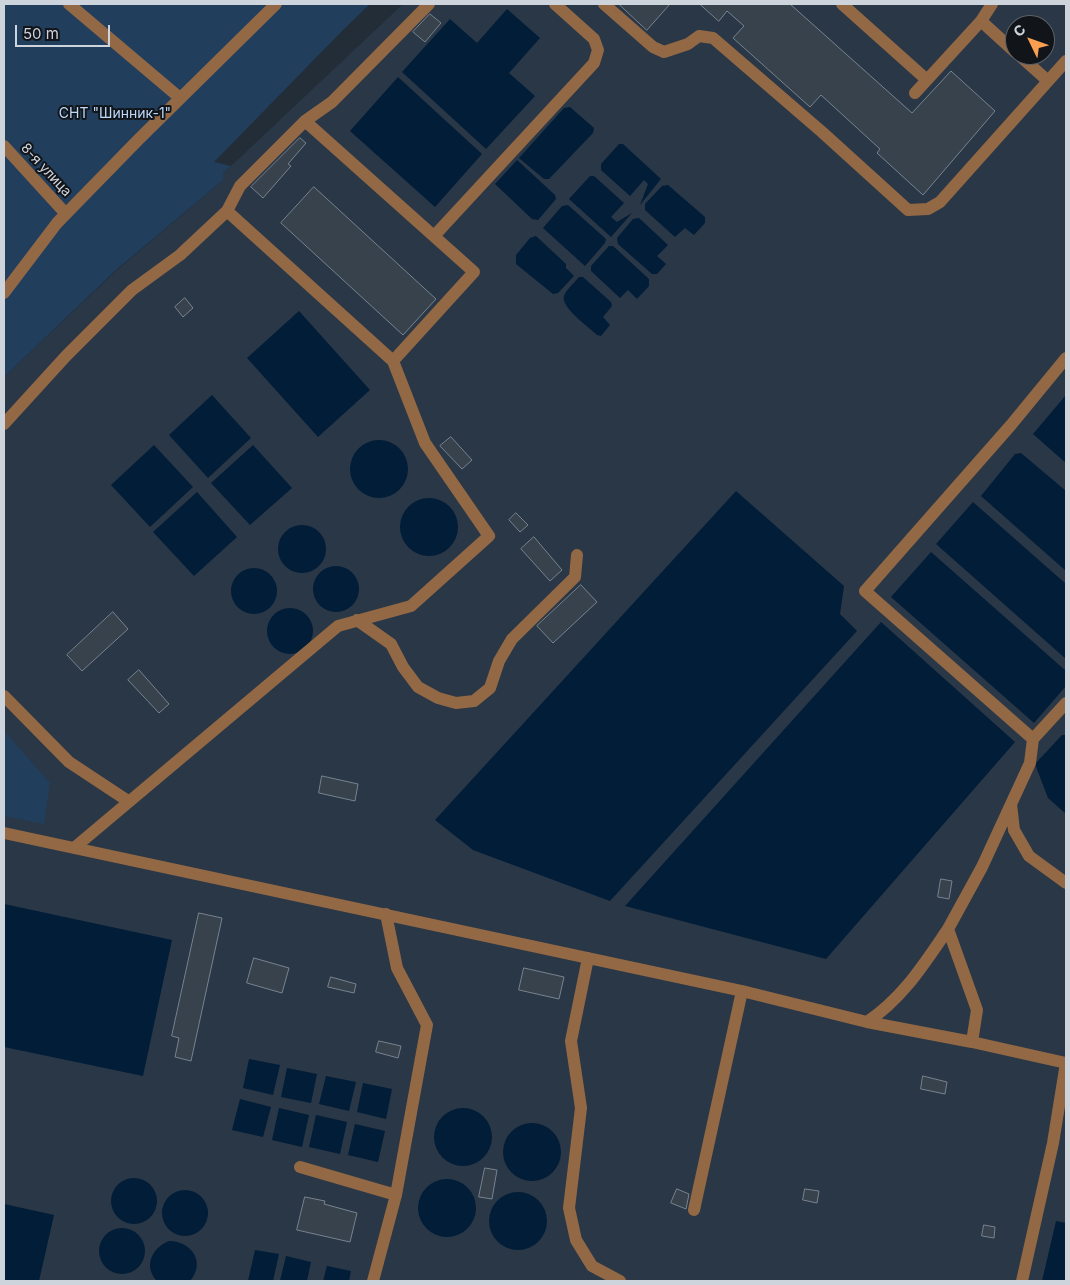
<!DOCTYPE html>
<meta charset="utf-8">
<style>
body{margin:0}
#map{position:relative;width:1070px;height:1285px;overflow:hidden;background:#232d38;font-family:Inter,sans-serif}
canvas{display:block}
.frame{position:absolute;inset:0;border:5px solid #ced4db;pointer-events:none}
.north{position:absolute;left:1005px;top:15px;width:50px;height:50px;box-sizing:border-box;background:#11151a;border:1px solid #5d6167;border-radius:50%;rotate:312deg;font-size:14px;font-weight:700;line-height:20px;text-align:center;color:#ced4db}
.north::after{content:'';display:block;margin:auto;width:18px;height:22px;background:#fb9e50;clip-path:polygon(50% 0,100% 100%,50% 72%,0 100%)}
.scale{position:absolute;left:15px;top:25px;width:95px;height:22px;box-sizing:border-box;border:2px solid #ced4db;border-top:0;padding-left:6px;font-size:15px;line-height:18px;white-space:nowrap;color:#ced4db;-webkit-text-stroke:4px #11151a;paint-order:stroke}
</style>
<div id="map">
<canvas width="1070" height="1285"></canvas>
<div class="frame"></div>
<div class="north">С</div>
<div class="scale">50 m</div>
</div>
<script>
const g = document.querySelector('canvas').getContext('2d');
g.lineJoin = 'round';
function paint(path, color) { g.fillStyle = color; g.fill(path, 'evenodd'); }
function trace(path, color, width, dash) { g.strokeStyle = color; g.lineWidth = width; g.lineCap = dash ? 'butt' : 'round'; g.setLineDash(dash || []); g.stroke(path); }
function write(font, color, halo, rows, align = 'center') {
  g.font = font + ' Inter,sans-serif'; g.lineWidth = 4; g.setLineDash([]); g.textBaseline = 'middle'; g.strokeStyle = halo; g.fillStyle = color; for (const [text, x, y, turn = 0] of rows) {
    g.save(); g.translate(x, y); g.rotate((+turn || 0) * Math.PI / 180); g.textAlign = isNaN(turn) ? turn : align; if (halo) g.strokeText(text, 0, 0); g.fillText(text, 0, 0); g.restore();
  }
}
const built = new Path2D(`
 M403 4H1066V1281H4V377L117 270 223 180V173L231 166ZM1015 25H1045V55H1015Z`);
const green = new Path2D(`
 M4 4H370L344 29 214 162 231 166 223 173V180L116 270 4 377Z
 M4 731 50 783 44 824 4 816Z`);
const water = new Path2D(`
 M507 9 540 38 509 73 535 96 486 149 402 72 450 19 477 43Z
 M398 77 482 154 435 207 350 131Z
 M570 107 594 128 593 133 549 179H544L519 158 564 108Z
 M619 144H623L661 179 640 205 648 184 644 180 630 196 601 170V164Z
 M517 160 555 195 556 199 538 220 532 219 495 184Z
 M590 176H594L624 203 611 217 617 222 632 213 611 237 569 199Z
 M668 185 705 217V223L694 235 685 228 675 237 645 210V204L662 186Z
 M568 205 606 239 605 243 585 266 543 228 562 206Z
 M639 218 668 245 657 256 666 264 657 274H652L618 244 617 238 633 219Z
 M536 236 566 264V268L574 276 558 293 553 294 516 264V255L530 238Z
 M609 246H613L649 279V286L637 299 628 290 620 298 591 271V266Z
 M579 277H583L611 302 612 306 603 317 610 325 601 336 597 335C590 328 560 307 564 296 566 290 574 283 579 277Z
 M299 311 370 390 318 437 247 358Z
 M212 395 251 438 208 478 169 435Z
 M1066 395V463L1033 434Z
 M350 469a29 29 0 1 1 58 0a29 29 0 1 1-58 0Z
 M154 445 193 487 150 527 111 485Z
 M253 445 292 488 250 525 211 483Z
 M1021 453 1066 491V571L981 496 1015 454Z
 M736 491 844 586 840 614 857 631 610 901 473 850 435 820Z
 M197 492 237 537 194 576 153 532Z
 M400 527a29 29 0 1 1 58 0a29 29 0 1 1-58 0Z
 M973 502 1066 584V659L936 544Z
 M278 549a24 24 0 1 1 48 0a24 24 0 1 1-48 0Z
 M931 552 1066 671V686L1034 723 891 597Z
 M313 589a23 23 0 1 1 46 0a23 23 0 1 1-46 0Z
 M231 591a23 23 0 1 1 46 0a23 23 0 1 1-46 0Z
 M267 631a23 23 0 1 1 46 0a23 23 0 1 1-46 0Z
 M881 622 1015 742 826 959 625 906Z
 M1062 735H1066V814L1048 798 1035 764Z
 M4 904 172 940 143 1076 4 1047Z
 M249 1059 280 1065 273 1095 243 1088Z
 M287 1068 317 1074 311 1103 281 1097Z
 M326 1076 356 1082 349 1111 319 1104Z
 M363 1083 392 1089 386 1119 357 1112Z
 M240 1099 271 1107 263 1137 232 1130Z
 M279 1108 309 1115 302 1147 272 1140Z
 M434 1137a29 29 0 1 1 58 0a29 29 0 1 1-58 0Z
 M316 1115 347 1122 340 1154 309 1147Z
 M503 1152a29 29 0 1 1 58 0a29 29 0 1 1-58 0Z
 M355 1124 385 1131 378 1162 348 1155Z
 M111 1201a23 23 0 1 1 46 0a23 23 0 1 1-46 0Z
 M418 1208a29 29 0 1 1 58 0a29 29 0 1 1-58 0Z
 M162 1213a23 23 0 1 1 46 0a23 23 0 1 1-46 0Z
 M489 1221a29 29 0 1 1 58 0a29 29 0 1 1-58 0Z
 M4 1204 54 1215 39 1281H4Z
 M1056 1221 1066 1223V1281H1042Z
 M99 1251a23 23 0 1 1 46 0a23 23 0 1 1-46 0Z
 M169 1241C192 1241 206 1263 190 1281H157C143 1266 152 1248 169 1241Z
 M255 1250 279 1254 273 1281H248Z
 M286 1256 311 1262 307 1281H280Z
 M327 1266 351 1271 349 1281H323Z`);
const building = new Path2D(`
 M619 4H670L647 30Z
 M700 4H790L912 113 951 71 995 111 923 195 877 153 880 149 821 95 810 107 733 38 744 26 727 11 719 21Z
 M430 14 441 23 425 42 413 32Z
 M300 138 306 143 288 164 291 166 263 198 251 187Z
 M314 187 436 299 403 335 281 223Z
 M185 298 193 308 183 317 175 307Z
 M451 437 472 460 462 469 440 446Z
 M516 513 528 525 520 532 509 520Z
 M534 537 562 570 550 581 521 549Z
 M581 585 597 602 553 643 537 626Z
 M113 612 128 629 82 671 67 655Z
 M139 670 169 704 159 713 128 680Z
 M322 776 358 784 355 801 319 793Z
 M941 879 952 881 949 899 938 897Z
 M199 913 222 918 191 1061 175 1057 179 1038 172 1036Z
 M254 958 289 968 282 993 247 983Z
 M524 968 564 977 559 999 519 990Z
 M331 977 356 984 354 993 328 987Z
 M379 1041 401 1046 398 1058 376 1052Z
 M923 1076 947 1082 945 1094 921 1089Z
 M485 1168 497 1170 492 1199 479 1197Z
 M677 1189 689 1194 686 1209 671 1203Z
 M805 1189 819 1191 817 1203 803 1200Z
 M305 1197 325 1201 324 1204 357 1213 350 1242 297 1230Z
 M984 1225 995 1227 994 1238 982 1236Z`);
const minor = new Path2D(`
 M69 4 180 98
 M604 4 653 47 664 52 688 44 699 36 713 38 822 132 908 210 928 209 940 202 1066 61
 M842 4 927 80
 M981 21 1015 52
 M1019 55 1048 81
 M915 93 981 21 992 4
 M305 121 474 272 393 361
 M4 146 66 214
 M227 211 240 186 305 121 332 102 429 4
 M435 235 594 63 598 50 594 39 555 4
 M4 293 57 223 138 140 276 4
 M4 424 66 356 132 290 180 255 227 211 393 361 425 443 489 536 411 606 338 626 74 848
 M357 620 391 644 403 667 418 687 438 698 456 703 474 701 490 688 499 661 512 639 575 577 577 555
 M4 696 69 762 128 801
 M1033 739 865 591 1011 425 1066 358
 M1011 804 1014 830 1029 856 1066 883
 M4 833 742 991 867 1022 972 1042 1066 1063
 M588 958 571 1041 581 1108 569 1208 576 1240 592 1266 620 1281
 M867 1022C903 998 924 964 948 929
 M972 1042 977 1010 948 929 982 867 1030 763 1033 739 1066 703
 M300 1167 396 1195
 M694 1210 742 991
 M373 1281 396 1195 427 1025 397 968 386 914
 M1022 1281 1053 1143 1066 1063`);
const parkNames = [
 ["СНТ \"Шинник-1\"",115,114]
];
const streetNames = [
 ["8-я улица",46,170,47]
];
paint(built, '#293746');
paint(green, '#213e5d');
paint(water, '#011d38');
paint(building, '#38424d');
trace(building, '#77838f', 1);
trace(minor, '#936845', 12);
write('14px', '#bbd8f8', '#11151a', parkNames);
write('14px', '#ced4db', '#11151a', streetNames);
</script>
